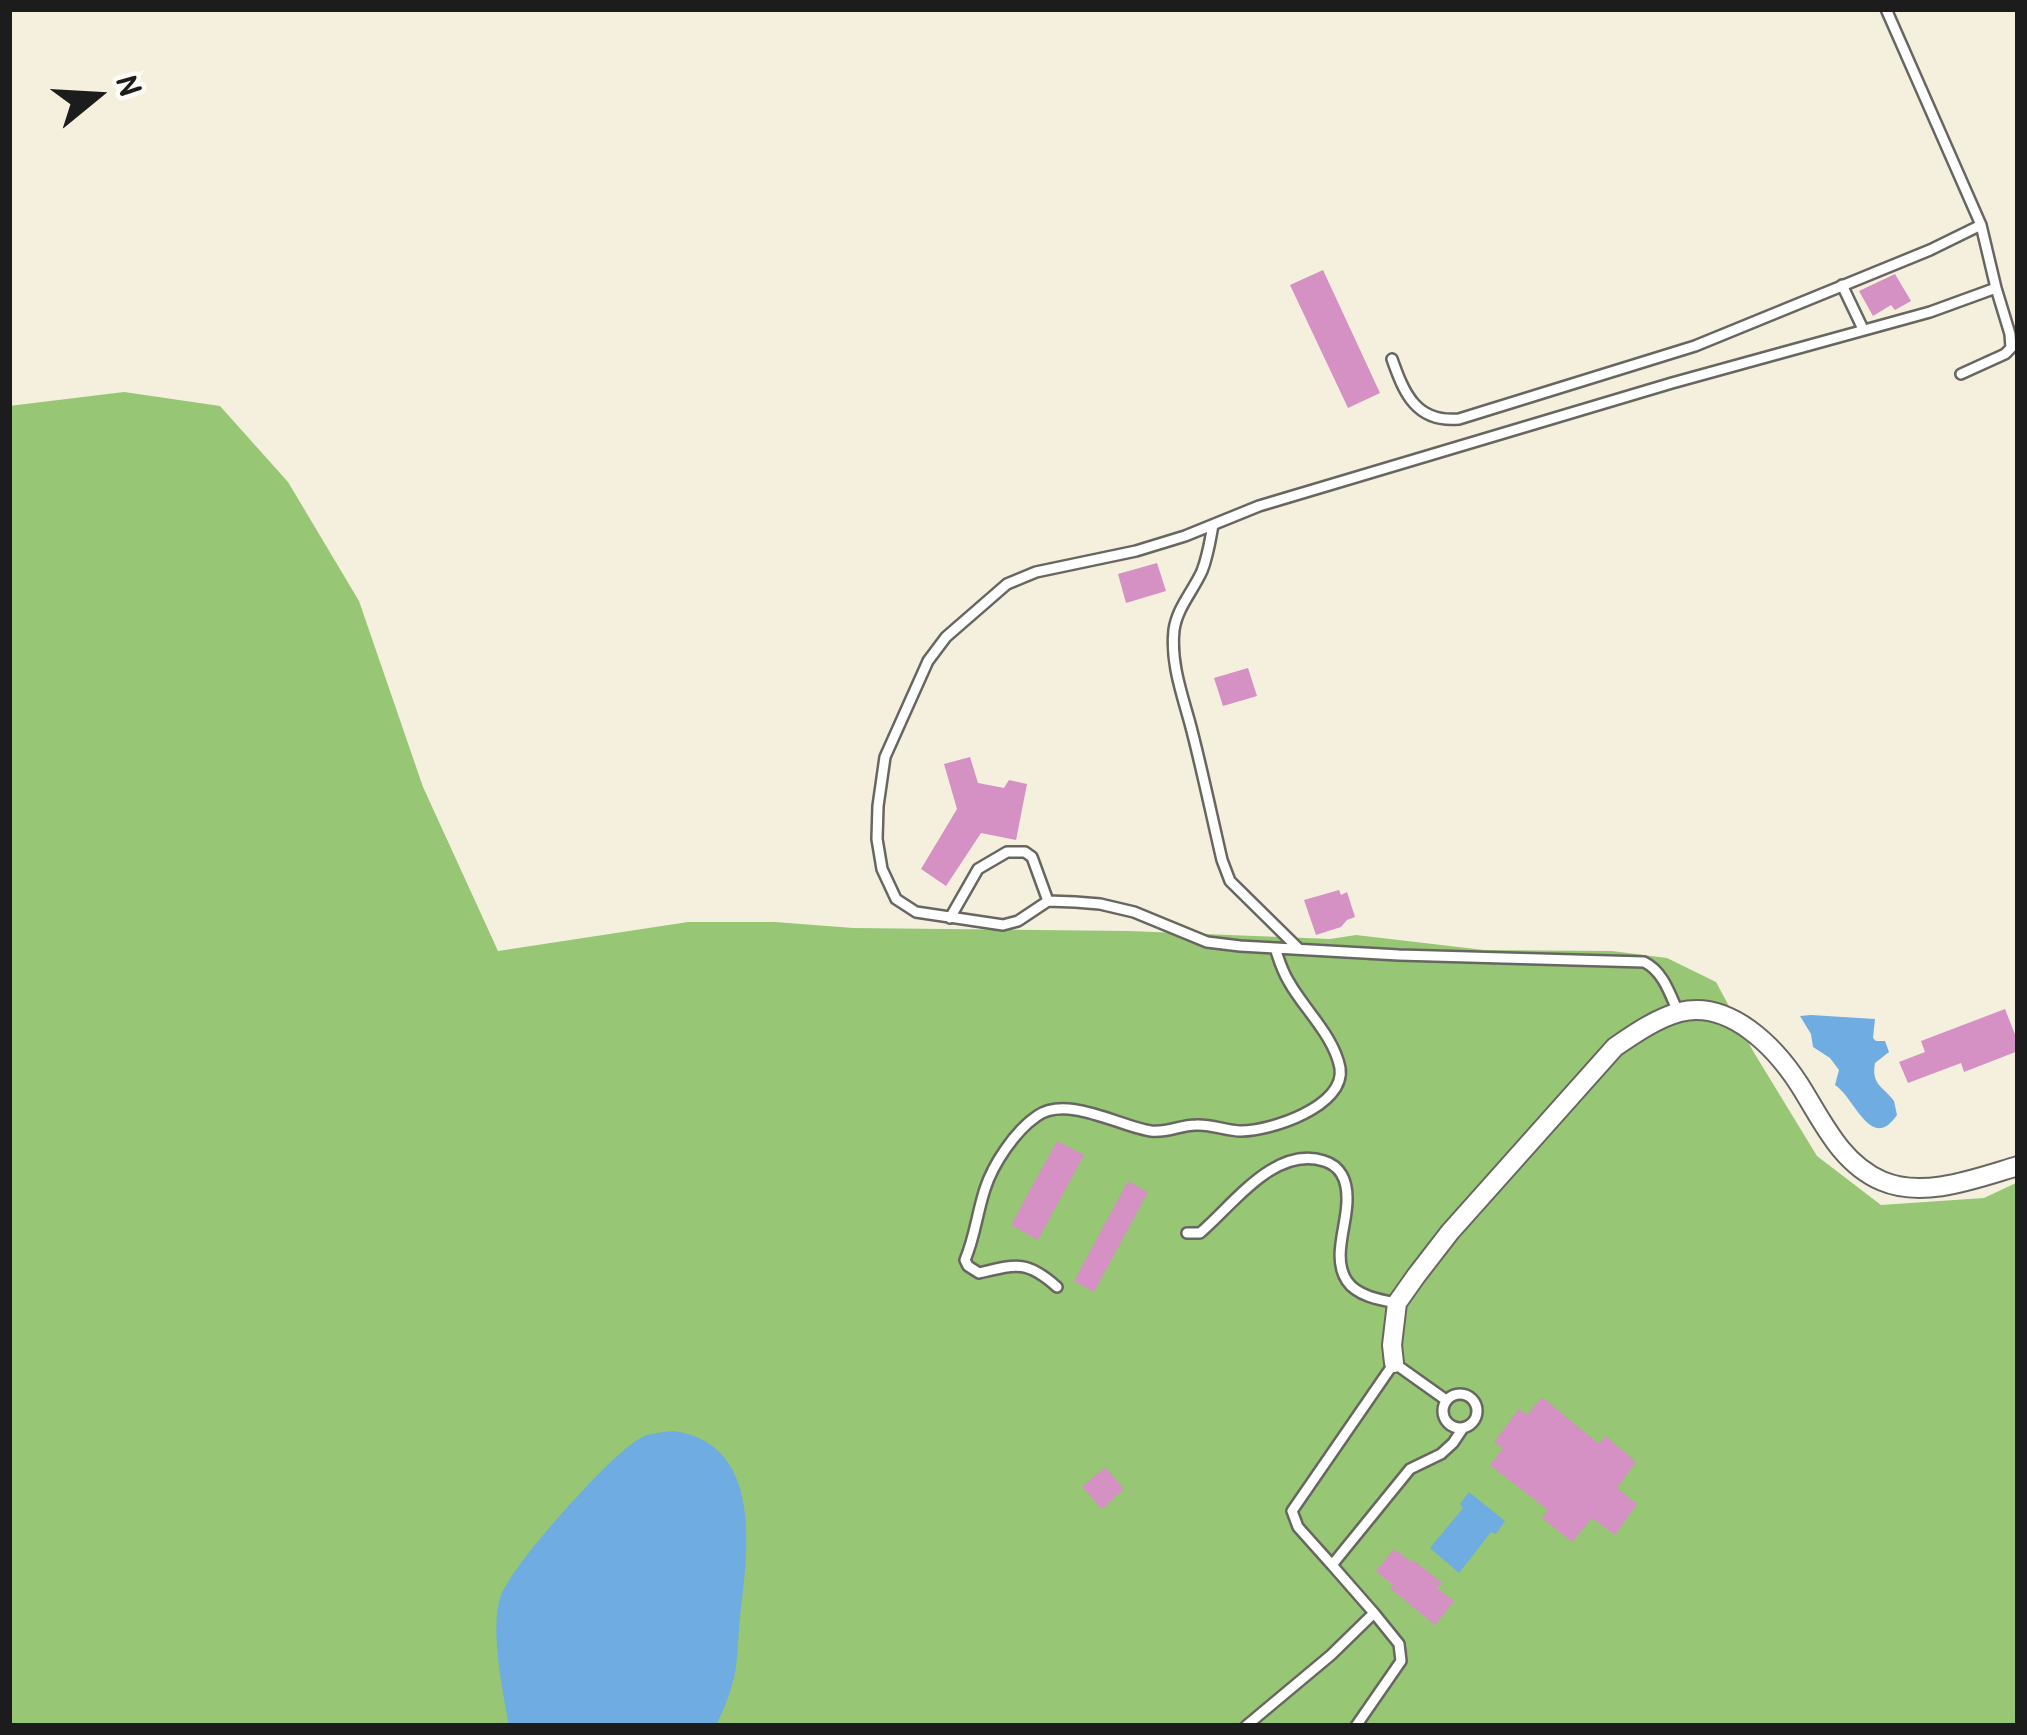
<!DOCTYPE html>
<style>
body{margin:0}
#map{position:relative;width:2027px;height:1735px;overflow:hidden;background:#f4f0dd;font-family:"Patrick Hand",sans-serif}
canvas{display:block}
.frame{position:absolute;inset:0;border:12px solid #1c1c1c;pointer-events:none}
.north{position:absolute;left:36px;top:36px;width:120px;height:120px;-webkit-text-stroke:9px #fdfcf7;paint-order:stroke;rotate:72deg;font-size:33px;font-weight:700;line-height:48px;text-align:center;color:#1c1c1c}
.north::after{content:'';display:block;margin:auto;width:42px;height:54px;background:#1c1c1c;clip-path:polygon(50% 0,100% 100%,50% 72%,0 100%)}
</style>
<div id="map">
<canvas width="2027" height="1735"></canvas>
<div class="frame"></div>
<div class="north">N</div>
</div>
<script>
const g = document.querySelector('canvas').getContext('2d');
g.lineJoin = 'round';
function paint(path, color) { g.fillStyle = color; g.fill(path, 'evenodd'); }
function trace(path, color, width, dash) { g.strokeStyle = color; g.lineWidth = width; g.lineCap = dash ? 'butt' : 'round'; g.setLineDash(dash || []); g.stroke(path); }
const green = new Path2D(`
 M124 392 220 406 288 482 359 601 423 787 498 951 688 922H775L853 928 1129 931 1330 939 1356 935 1484 950 1612 951 1667 958 1716 982 1753 1051 1817 1156 1881 1205 1984 1198 2018 1182V1726H9V406Z`);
const water = new Path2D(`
 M1811 1015 1875 1019 1873 1038 1876 1041H1885L1889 1052 1875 1063C1871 1085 1883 1086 1894 1101L1897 1115C1871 1153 1855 1098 1835 1085L1839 1070 1830 1058 1813 1047 1811 1034 1800 1016Z
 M674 1431C764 1444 748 1552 740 1618 738 1636 738 1655 735 1673 731 1692 724 1709 716 1726H509C503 1691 490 1632 500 1598 509 1568 610 1455 639 1439 649 1433 662 1432 674 1431Z
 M1469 1492 1505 1521 1496 1534 1491 1532 1459 1573 1430 1548 1463 1508 1460 1504Z`);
const building = new Path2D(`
 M1323 270 1380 393 1348 408 1290 285Z
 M1895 274 1911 301 1895 310 1891 305 1873 316 1859 291Z
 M1157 563 1166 591 1126 603 1118 574Z
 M1248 668 1257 696 1223 706 1214 678Z
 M970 757 978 783 1004 788 1009 780 1027 784 1016 840 981 833 946 886 921 869 957 809 944 764Z
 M1339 890 1341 895 1347 892 1355 917 1347 920 1341 927 1316 935 1304 900Z
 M2005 1009 2018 1042V1051L1964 1072 1961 1063 1908 1083 1899 1062 1925 1052 1921 1041Z
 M1057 1141 1084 1155 1038 1240 1011 1225Z
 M1128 1181 1148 1192 1094 1292 1074 1281Z
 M1542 1397 1599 1444 1606 1436 1636 1462 1617 1488 1637 1504 1615 1535 1592 1518 1572 1542 1542 1518 1548 1510 1490 1465 1503 1448 1494 1442 1519 1409 1527 1415Z
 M1105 1467 1124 1489 1102 1509 1082 1487Z
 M1394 1549 1411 1562 1413 1560 1442 1583 1437 1588 1454 1601 1435 1625 1390 1588 1393 1585 1376 1571Z`);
const lane = new Path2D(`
 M1842 285 1863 329
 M1392 359C1404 393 1416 423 1459 419L1695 346 1930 250 1981 225 1886 9
 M1961 374 2005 354 2011 348 2010 334 1996 288
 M1213 525C1210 541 1208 556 1202 571 1193 591 1177 608 1174 630 1170 665 1184 699 1192 731 1203 774 1212 817 1222 860L1230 881 1299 949
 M950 918 978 869 1007 852H1025L1032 857 1048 901
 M1678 1012C1670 994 1663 971 1644 962L1399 955 1240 946 1207 942 1134 912 1100 904 1075 902 1048 901 1018 921 1003 925 916 912 896 899 882 869 877 839 878 806 885 757 928 661 946 637 1007 584 1036 572 1136 551 1185 536 1259 506 1672 383 1930 312 1996 288 1981 225
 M1187 1233H1200C1233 1205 1275 1145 1324 1161 1341 1166 1347 1181 1347 1198 1348 1224 1331 1257 1347 1281 1357 1296 1380 1300 1397 1303
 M1057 1287C1027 1260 1016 1264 979 1273L968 1266 965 1260C975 1237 977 1213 985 1189 993 1164 1015 1131 1037 1116 1067 1095 1119 1126 1151 1131 1168 1133 1180 1125 1196 1125 1212 1124 1226 1131 1241 1131 1271 1131 1346 1106 1340 1068 1334 1036 1304 1009 1289 982 1282 971 1279 960 1275 948
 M1443 1411a17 17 0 1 1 34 0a17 17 0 1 1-34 0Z
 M1446 1400 1394 1363 1292 1511 1298 1527 1332 1565 1410 1469 1441 1454 1453 1443 1463 1428
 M1246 1726 1331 1655 1374 1613 1332 1565
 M1356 1726 1401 1661 1399 1644 1374 1613`);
const street = new Path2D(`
 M1394 1363 1392 1345 1397 1303 1416 1276 1450 1232 1615 1047C1634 1034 1657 1018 1680 1012 1730 1000 1775 1047 1799 1084 1822 1120 1840 1163 1882 1181 1924 1199 1977 1178 2018 1166`);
paint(green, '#97c675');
paint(water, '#6face1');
paint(building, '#d590c4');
trace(lane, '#686660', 14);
trace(street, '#686660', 22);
trace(lane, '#fff', 9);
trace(street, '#fff', 18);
</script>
